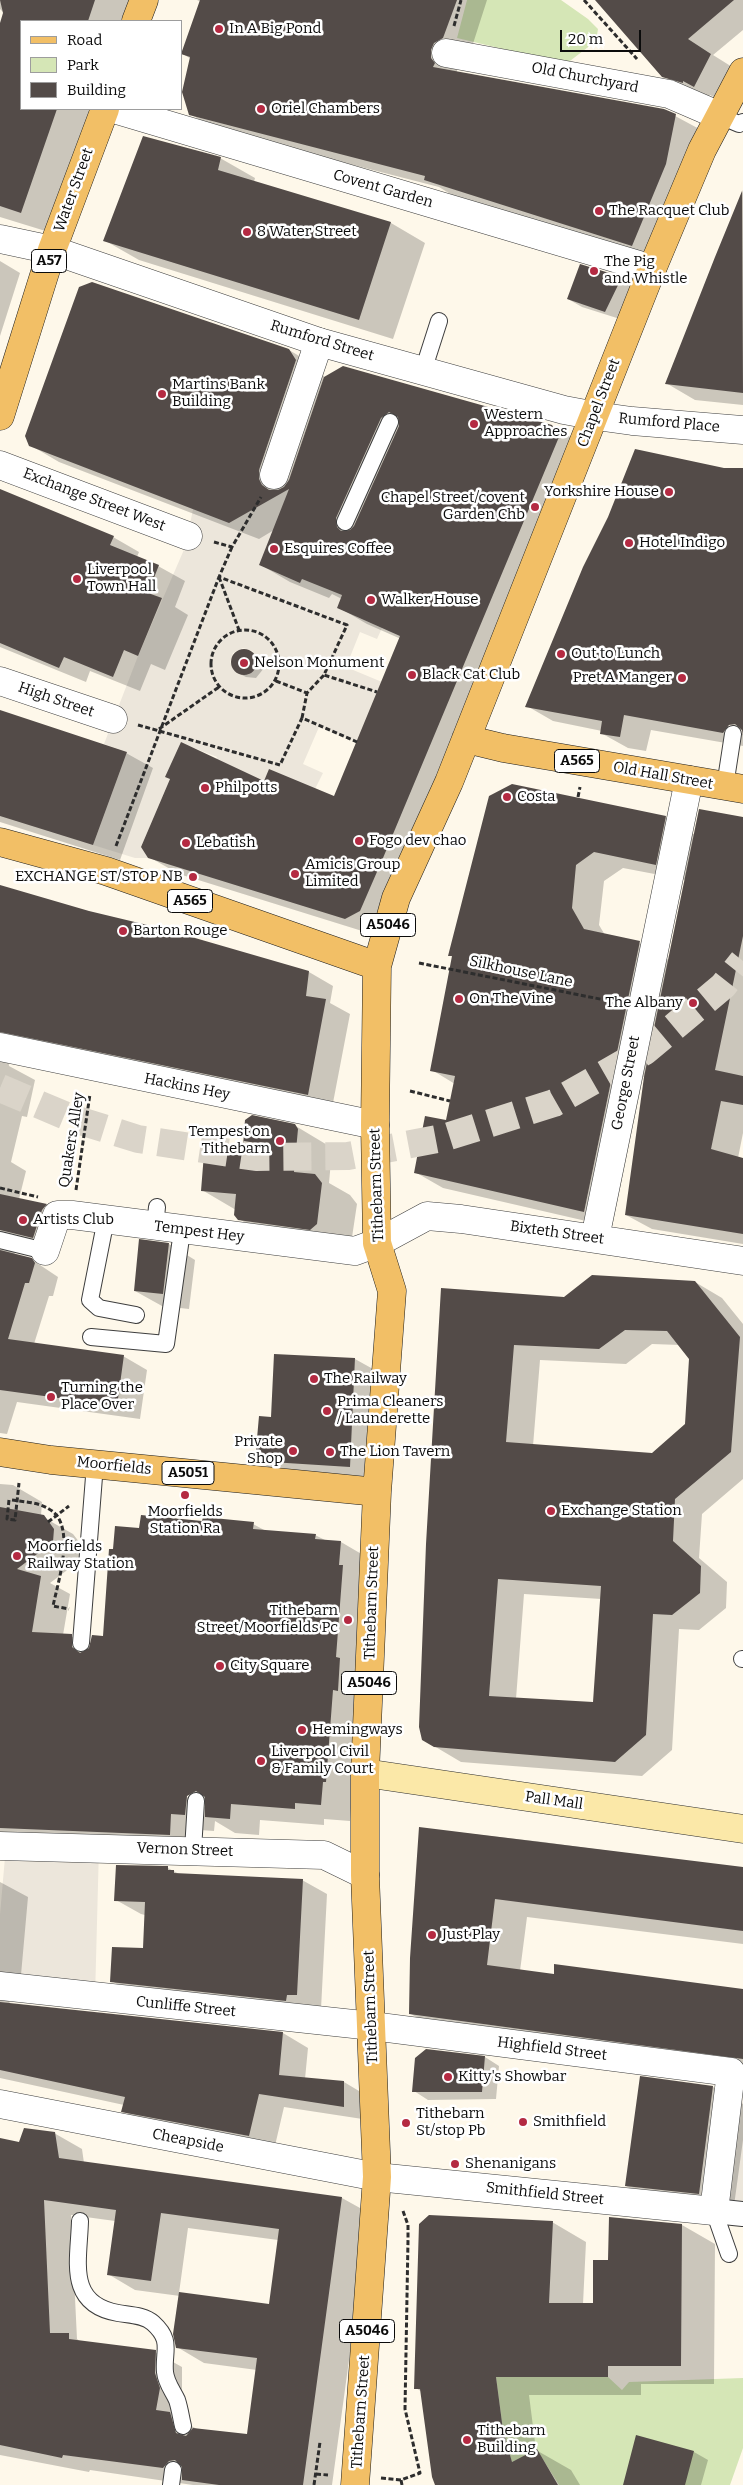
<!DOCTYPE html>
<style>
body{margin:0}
#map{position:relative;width:743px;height:2485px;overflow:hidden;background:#fef8ea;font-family:Bitter,serif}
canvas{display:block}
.legend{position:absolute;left:20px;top:20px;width:162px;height:90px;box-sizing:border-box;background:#fff;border:1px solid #9d9d9d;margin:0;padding:6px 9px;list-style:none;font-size:15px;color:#0b0b0b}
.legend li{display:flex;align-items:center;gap:10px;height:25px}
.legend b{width:25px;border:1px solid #9d9d9d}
.scale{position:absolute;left:560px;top:30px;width:81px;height:22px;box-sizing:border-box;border:2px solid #0b0b0b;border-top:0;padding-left:6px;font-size:15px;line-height:18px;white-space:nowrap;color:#0b0b0b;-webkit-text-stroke:4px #fff;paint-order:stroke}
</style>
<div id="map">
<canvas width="743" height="2485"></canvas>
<ul class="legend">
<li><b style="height:6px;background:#f2bf66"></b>Road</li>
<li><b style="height:14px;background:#d5e6b6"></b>Park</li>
<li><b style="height:14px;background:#534b48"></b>Building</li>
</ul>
<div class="scale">20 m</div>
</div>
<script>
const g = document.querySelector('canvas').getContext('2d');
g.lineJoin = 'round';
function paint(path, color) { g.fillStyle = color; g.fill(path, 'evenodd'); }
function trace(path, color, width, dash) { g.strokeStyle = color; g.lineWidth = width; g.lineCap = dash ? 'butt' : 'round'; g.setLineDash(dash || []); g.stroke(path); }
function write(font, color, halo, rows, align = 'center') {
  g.font = font + ' Bitter,serif'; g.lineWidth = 5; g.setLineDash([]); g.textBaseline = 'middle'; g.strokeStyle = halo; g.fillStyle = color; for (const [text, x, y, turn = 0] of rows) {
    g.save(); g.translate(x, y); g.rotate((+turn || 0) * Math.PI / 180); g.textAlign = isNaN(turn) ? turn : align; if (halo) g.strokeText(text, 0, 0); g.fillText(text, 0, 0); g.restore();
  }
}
const green = new Path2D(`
 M467 0H561L588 19 598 29 596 41 566 64 457 38Z
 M496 2377H608L622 2390 629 2382 743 2378V2448L730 2485H559L537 2450 512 2462 503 2430Z`);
const plaza = new Path2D(`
 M258 468 296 482 259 565 300 583 302 579 343 592 337 608 382 628 377 639 360 632 346 667 382 682 357 742 319 727 303 764 323 773 315 789 269 770 263 784 216 760 217 757 181 743 170 779 141 847 148 858H135L93 845 127 752 104 744 138 656 186 545 193 509ZM243 648 252 651 257 658 256 668 248 675 237 674 230 662 233 653Z
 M6 1846 99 1847 95 1998 0 1986V1914Z
 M743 2074V2226L719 2224Z`);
const shadow = new Path2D(`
 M0 0H147L139 21H21V109H109L65 237 0 217V27L4 13 0 9Z
 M197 0H487L470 53 457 65V73L664 110 703 131 659 260 452 195 439 187 217 130 190 114 191 59 183 54 201 2Z
 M600 0H743V30L713 55 737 70 721 101 710 95 709 97 690 91 663 76Z
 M220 158 255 178 254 182 391 223 425 243 393 339 139 260 104 240Z
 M743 190V405L695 400 666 383Z
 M0 261 20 273 0 336Z
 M619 277 634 285 620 319 582 307 568 299Z
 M289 350 318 367 325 378 551 426 581 443 375 935 179 874 149 857 264 783 334 798 401 639 367 624 338 607 342 599 332 594 329 598 290 582 261 565 274 530 259 539 59 462 30 445Z
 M743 469V746L651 730 646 751 628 748 601 733 602 731 553 721 527 706ZM724 721 743 731V734L723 723Z
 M0 490 113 537 139 552 137 557 158 566 185 581 175 607 188 615 165 670 151 664 140 691 90 671 86 682 0 647Z
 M247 650 262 659 264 668 256 678 246 677 238 673 232 662 238 651Z
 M0 711 126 753 153 768 120 860 0 822Z
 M490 797 665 817 695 835 743 818V1133L738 1158 743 1159V1244L652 1229 626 1215 645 1077H643L612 1227 443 1188 415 1172 447 1122 455 1084 432 1070 453 957 449 955ZM623 868 686 880 669 960 639 943 605 935 599 925 604 881Z
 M0 887 309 972 333 986 330 1003 350 1014 332 1108 8 1058 9 1066 35 1080 27 1117 22 1116 11 1162 26 1171 19 1199 46 1205 70 1218 66 1224 14 1251 15 1255 31 1259 58 1277 53 1296H49L34 1344 123 1356 147 1370 140 1419 17 1402 7 1434 0 1433Z
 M294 1125 329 1146 332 1150 329 1183 350 1195 357 1204 351 1244 274 1240 239 1219 236 1210 202 1190 245 1148Z
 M169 1244 195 1260 189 1309 162 1306 135 1291Z
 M695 1282 722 1298 743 1324V1479L702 1514 699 1558 727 1582 726 1608 699 1630 679 1629 672 1750 642 1776 461 1762 434 1746 442 1289 565 1298ZM652 1344 680 1345 690 1358 686 1425 652 1454 533 1446 540 1360 626 1364ZM524 1594 601 1599 594 1703 516 1699Z
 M355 1359 373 1369 368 1477 274 1470 256 1460 272 1418Z
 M0 1484 13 1485 42 1502 41 1516 73 1534 83 1547 82 1559 50 1583 70 1594 63 1635 71 1636 91 1647 104 1637 114 1551 140 1530 203 1522 253 1524 266 1531 315 1535 327 1541 341 1542 370 1559 350 1821 324 1819V1825L260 1820 259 1835 235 1833 215 1821 214 1831 200 1830 199 1851 0 1842ZM183 1792 206 1805V1808L181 1794Z
 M420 1828 543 1842 743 1869V1944L527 1917 520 1971 555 1976 743 1990V2072L442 2032 411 2014Z
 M168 1868 179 1874 302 1880 327 1894 321 2009 137 1996 112 1981 144 1949 145 1915 141 1914 116 1900Z
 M0 1882 28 1897 20 1986 9 2000 10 2004 283 2033 308 2048 305 2079 344 2082 369 2097V2120L284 2107 274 2150 148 2125 123 2111 124 2105 0 2078Z
 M485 2057 499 2066 496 2099 428 2100 414 2091Z
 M641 2078 713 2087 743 2104V2140L733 2213 661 2206 626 2186Z
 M54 2133 82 2149 84 2163 342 2198 369 2213 332 2485H193L90 2470 89 2472 0 2455V2139L20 2144ZM71 2215 115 2221 108 2274 135 2290 180 2296 177 2347 204 2363 257 2370 248 2436 197 2429 184 2422 186 2405 182 2390V2367L155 2352 81 2342 77 2339ZM188 2228 278 2240 270 2305 179 2293Z
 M610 2219 682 2225 715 2244 714 2384H641V2395H529L536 2450 571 2470 580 2485H437L422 2392 416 2388 552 2222 586 2242 583 2304H594L610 2261Z
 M694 2452 708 2460 701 2485H630Z`);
const building = new Path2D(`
 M0 0H95L88 21H21V109H57L21 213 0 206V23L3 13Z
 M200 0H457L443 38 434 43 431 50V58L435 63 433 67 664 109 676 114 666 164 632 246 424 180 425 176 189 115 182 92 190 57 181 54Z
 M595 0H734L688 39 711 54 694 87 683 81V83L662 77Z
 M143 136 221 157 218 170 391 222 359 320 103 241Z
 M742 191 743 393 665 384 715 257Z
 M580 264 619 276 621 279 605 312 567 299Z
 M92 282 289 349 296 360 259 470V479L262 485 269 490H278L284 487 289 480 324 377 343 366 552 425 559 437 383 858 360 911 345 919 148 858 141 847 170 779 165 777 181 742 264 781 269 769 334 796 400 636 337 608 342 595 302 579 300 583 259 565 289 489 229 523 29 446 25 436 79 287ZM389 412 398 417 399 426 354 526 350 530 341 531 337 527 336 518 381 418Z
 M635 449 724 468H743V736L742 730 735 724 729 725 723 733 624 715 620 737 600 734 602 721 525 707 583 567 608 517Z
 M0 489 114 536 110 545 159 565 148 593 162 598 138 656 124 650 113 677 64 657 59 668 0 643Z
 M231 662a13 13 0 1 1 26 0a13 13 0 1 1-26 0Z
 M0 710 127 752 93 845 0 816Z
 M512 784 666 816 656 865 594 852 576 865 572 908 584 929 640 941 584 1212 414 1173 425 1116 446 1120 455 1076 430 1071 452 956H448L489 796Z
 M699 809 743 817V936L715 1070 743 1076V1105L721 1101 711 1149 743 1158V1234L625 1215 644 1077Z
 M0 885 89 911 164 929 309 971 306 996 326 999 308 1095 0 1032Z
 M252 1115 295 1124 298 1129 294 1172 315 1174 322 1183 317 1224 310 1230 238 1220 234 1215 236 1194 201 1191 205 1141 243 1146 245 1120Z
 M0 1194 47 1204 42 1210 33 1238 0 1230Z
 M139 1239 169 1243 163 1294 134 1291Z
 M0 1250 32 1258 35 1263 29 1283H25L8 1339 124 1355 117 1406 0 1390Z
 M592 1275 695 1281 740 1337 731 1452 675 1499 673 1541 701 1566 700 1593 672 1615 653 1614 646 1735 615 1762 434 1747 422 1740 419 1727 426 1544 441 1288 564 1297ZM625 1330 667 1331 689 1359 685 1424 652 1453 506 1442 514 1345 599 1349ZM498 1579 601 1586 593 1702 489 1696Z
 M274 1354 355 1358 350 1467 255 1461 259 1416 271 1417Z
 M0 1507 44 1515 54 1529 53 1542 17 1569 41 1576 32 1632 72 1634V1647L80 1653 89 1648 92 1635 103 1636 109 1549H113L115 1526 139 1528 141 1515 202 1521 203 1517 254 1522 253 1529 316 1534 315 1539 341 1541 339 1565H343L336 1657 340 1658 338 1691 333 1690 326 1782H323L321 1805 295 1803V1809L231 1804 230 1819 205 1817V1797L196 1791 187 1796 185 1815 171 1814 170 1835 0 1828Z
 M419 1827 743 1867V1931L495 1899 487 1965 554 1974V1964L743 1989V2059L409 2014 410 1958Z
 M116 1865 168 1866V1870H174V1873L303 1879 297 1995H287L286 2001 110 1982 112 1947 143 1948 145 1902 114 1901Z
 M0 2002 283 2032 279 2075 344 2081V2107L259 2094 249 2136 121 2112 125 2097 0 2070Z
 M426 2049 485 2056 482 2092H412L415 2058Z
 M640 2076 713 2086 699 2194 625 2186Z
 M24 2128 55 2132 59 2158 342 2197 303 2485H219L182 2480V2467L175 2460 169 2461 163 2468 63 2455 62 2458 0 2445V2138L19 2142ZM44 2200 116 2210 107 2275 151 2281 161 2213 279 2229 269 2304 179 2292 173 2334 176 2348 257 2358 247 2434 193 2428 186 2436 176 2433 170 2412 156 2410 160 2388 155 2373 156 2350 69 2339V2333H50Z
 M429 2215 553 2221 549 2303H593V2260H608L609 2217 682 2224 681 2366H608V2377H496L503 2430 512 2462 537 2449 558 2485H435L432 2477 420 2389H414L419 2224Z
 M636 2435 694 2451 685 2485H623Z`);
const primaryTunnel = new Path2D(`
 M0 1088 71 1118 138 1139 256 1157 348 1156 443 1138 554 1103 645 1051 723 986 743 961`);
const path = new Path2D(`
 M584 0 637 59
 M454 26 461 0
 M214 542 232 547 261 497
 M232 547 219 577 347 625 324 675 377 692
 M219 577 239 630
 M211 664a34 34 0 1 1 68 0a34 34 0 1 1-68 0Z
 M276 681 307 693
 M302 718 307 693 324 675
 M138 725 280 765 302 718 357 742
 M159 729 219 687
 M578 797 580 787
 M116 846 219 577
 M419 963 615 1002
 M410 1091 450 1101
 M0 1188 38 1197
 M76 1190 90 1094
 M9 1500 7 1519 15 1520 19 1483
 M48 1522 69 1506
 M316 2474 328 2475
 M381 2478 401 2480
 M314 2485 320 2442
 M402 2485 401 2480 420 2473 405 2409 408 2240V2225L403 2211`);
const service = new Path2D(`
 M720 116 739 124 743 122
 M423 371 439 321
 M345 522 390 422
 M725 786 733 734
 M106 1219 90 1300 99 1308 136 1315
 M155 1227 157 1207
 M0 1240 45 1251
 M91 1337 166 1344 182 1231
 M81 1643 95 1464
 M742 1659H743
 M193 1850 196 1801
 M714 2211 729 2254
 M80 2221C79 2260 66 2304 118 2313 130 2315 144 2315 153 2323 173 2341 163 2351 165 2372 166 2383 173 2391 177 2400 180 2409 181 2418 183 2426
 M171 2485 173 2470`);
const pedestrian = new Path2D(`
 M714 2211 743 2214`);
const minor = new Path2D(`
 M446 53 669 94 720 116
 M114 109 652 269
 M0 239 52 250
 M596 416 632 421 743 430
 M0 465 188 536
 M274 475 319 342
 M0 681 113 719
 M0 1047 375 1125
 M595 1238 689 780
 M45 1251 57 1215H72L355 1251 377 1243 427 1216 461 1219 743 1261
 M0 1846 324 1855 365 1875
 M0 1986 372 2026 731 2072 714 2211 377 2177 0 2104`);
const tertiary = new Path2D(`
 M52 250 319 342 564 410 596 416`);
const secondary = new Path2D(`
 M365 1773 743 1829`);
const primary = new Path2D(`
 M136 21 144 0
 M0 416 52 250 105 109
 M466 739 503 748 743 789
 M0 842 106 871 377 966
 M0 1452 51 1460 377 1492
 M355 2485 377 2177 365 1875V1773L377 1492 392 1291 377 1243 375 1125 377 966 396 898 449 782 652 269 702 150 743 72`);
const pathBridge = new Path2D(`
 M12 1500C24 1502 38 1502 49 1509 77 1524 58 1582 53 1606L69 1609`);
const markers = [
 [219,29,5,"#b42a42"],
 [261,109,5,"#b42a42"],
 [599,211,5,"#b42a42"],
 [247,232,5,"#b42a42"],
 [594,271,5,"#b42a42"],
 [162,394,5,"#b42a42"],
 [474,424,5,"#b42a42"],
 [669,492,5,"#b42a42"],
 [535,507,5,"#b42a42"],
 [629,543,5,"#b42a42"],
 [274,549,5,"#b42a42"],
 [77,579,5,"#b42a42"],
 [371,600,5,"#b42a42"],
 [561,654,5,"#b42a42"],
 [244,663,5,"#b42a42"],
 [412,675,5,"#b42a42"],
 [682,678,5,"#b42a42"],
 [205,788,5,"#b42a42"],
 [507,797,5,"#b42a42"],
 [359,841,5,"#b42a42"],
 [186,843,5,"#b42a42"],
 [295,874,5,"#b42a42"],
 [193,877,5,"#b42a42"],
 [123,931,5,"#b42a42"],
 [459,999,5,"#b42a42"],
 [693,1003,5,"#b42a42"],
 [280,1141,5,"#b42a42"],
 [23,1220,5,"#b42a42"],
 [314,1379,5,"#b42a42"],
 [51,1397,5,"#b42a42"],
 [327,1411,5,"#b42a42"],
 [293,1451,5,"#b42a42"],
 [330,1452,5,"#b42a42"],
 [185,1495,5,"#b42a42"],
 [551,1511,5,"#b42a42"],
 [17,1556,5,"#b42a42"],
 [348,1620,5,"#b42a42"],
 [220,1666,5,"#b42a42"],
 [302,1730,5,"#b42a42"],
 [261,1761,5,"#b42a42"],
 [432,1935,5,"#b42a42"],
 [448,2077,5,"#b42a42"],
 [523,2122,5,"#b42a42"],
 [406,2123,5,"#b42a42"],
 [455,2164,5,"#b42a42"],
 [467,2440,5,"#b42a42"]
];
const shields = [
 [49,261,35],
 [577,761,45],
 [190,901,45],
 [388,925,55],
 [188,1473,52],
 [369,1683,55],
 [367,2331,55]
];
const shieldNames = [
 ["A57",49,261],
 ["A565",577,761],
 ["A565",190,901],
 ["A5046",388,925],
 ["A5051",188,1473],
 ["A5046",369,1683],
 ["A5046",367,2331]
];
const poiNames = [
 ["In A Big Pond",229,29],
 ["Oriel Chambers",271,109],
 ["The Racquet Club",609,211],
 ["8 Water Street",257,232],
 ["The Pig",604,262],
 ["and Whistle",604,279],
 ["Martins Bank",172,385],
 ["Building",172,402],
 ["Western",484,415],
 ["Approaches",484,432],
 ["Yorkshire House",659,492,"right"],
 ["Chapel Street/covent",525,498,"right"],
 ["Garden Chb",525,515,"right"],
 ["Hotel Indigo",639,543],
 ["Esquires Coffee",284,549],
 ["Liverpool",87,570],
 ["Town Hall",87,587],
 ["Walker House",381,600],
 ["Out to Lunch",571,654],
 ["Nelson Monument",254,663],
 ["Black Cat Club",422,675],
 ["Pret A Manger",672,678,"right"],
 ["Philpotts",215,788],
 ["Costa",517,797],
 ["Fogo dev chao",369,841],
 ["Lebatish",196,843],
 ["Amicis Group",305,865],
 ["Limited",305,882],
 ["EXCHANGE ST/STOP NB",183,877,"right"],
 ["Barton Rouge",133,931],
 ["On The Vine",469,999],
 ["The Albany",683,1003,"right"],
 ["Tempest on",270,1132,"right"],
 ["Tithebarn",270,1149,"right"],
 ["Artists Club",33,1220],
 ["The Railway",324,1379],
 ["Turning the",61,1388],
 ["Place Over",61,1405],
 ["Prima Cleaners",337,1402],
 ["/ Launderette",337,1419],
 ["Private",283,1442,"right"],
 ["Shop",283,1459,"right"],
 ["The Lion Tavern",340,1452],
 ["Exchange Station",561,1511],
 ["Moorfields",185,1512,"center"],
 ["Station Ra",185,1529,"center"],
 ["Moorfields",27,1547],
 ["Railway Station",27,1564],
 ["Tithebarn",338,1611,"right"],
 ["Street/Moorfields Pc",338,1628,"right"],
 ["City Square",230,1666],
 ["Hemingways",312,1730],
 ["Liverpool Civil",271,1752],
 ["& Family Court",271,1769],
 ["Just Play",442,1935],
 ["Kitty's Showbar",458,2077],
 ["Tithebarn",416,2114],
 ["St/stop Pb",416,2131],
 ["Smithfield",533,2122],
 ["Shenanigans",465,2164],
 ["Tithebarn",477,2431],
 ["Building",477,2448]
];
const streetNames = [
 ["Old Churchyard",585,78,11],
 ["Covent Garden",383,189,16],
 ["Water Street",74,190,-70],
 ["Rumford Street",322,341,17],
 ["Chapel Street",599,403,-69],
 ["Rumford Place",669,423,5],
 ["Exchange Street West",94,500,21],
 ["High Street",56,700,19],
 ["Old Hall Street",663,776,10],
 ["Silkhouse Lane",521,972,12],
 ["George Street",626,1083,-79],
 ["Hackins Hey",187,1087,11],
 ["Quakers Alley",72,1140,-81],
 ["Tithebarn Street",377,1185,-92],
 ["Tempest Hey",199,1232,7],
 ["Bixteth Street",557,1233,8],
 ["Moorfields",114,1466,6],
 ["Tithebarn Street",372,1603,-88],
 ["Pall Mall",554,1801,8],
 ["Vernon Street",185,1850,2],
 ["Cunliffe Street",186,2007,6],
 ["Tithebarn Street",371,2007,-92],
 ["Highfield Street",552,2049,7],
 ["Cheapside",188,2141,11],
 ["Smithfield Street",545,2194,6],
 ["Tithebarn Street",361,2412,-86]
];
paint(green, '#d5e6b6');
paint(plaza, '#ece6db');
paint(shadow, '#0003');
paint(building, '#534b48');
trace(primaryTunnel, '#dad4c9', 28, [28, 14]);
trace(service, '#3e3e3e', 18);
trace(pedestrian, '#3e3e3e', 26);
trace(minor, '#3e3e3e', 29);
trace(tertiary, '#3e3e3e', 29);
trace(secondary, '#2d2d2d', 29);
trace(primary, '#1c1c1c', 29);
trace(path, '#2d2d2d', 3, [5, 2.5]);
trace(service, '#fff', 16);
trace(pedestrian, '#fff', 24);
trace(minor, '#fff', 28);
trace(tertiary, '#fff', 28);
trace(secondary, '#fbe8a8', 28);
trace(primary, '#f2bf66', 28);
trace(pathBridge, '#2d2d2d', 3, [5, 2.5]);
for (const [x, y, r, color] of markers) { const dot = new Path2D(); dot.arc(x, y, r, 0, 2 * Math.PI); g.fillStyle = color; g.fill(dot); trace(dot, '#fff', 2); }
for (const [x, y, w] of shields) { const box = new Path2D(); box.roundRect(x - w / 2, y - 11.5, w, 23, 4); g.fillStyle = '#fff'; g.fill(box); trace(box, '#0b0b0b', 1); }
write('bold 14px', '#0b0b0b', null, shieldNames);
write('15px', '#0b0b0b', '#fff', poiNames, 'left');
write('15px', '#0b0b0b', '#fff', streetNames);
</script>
